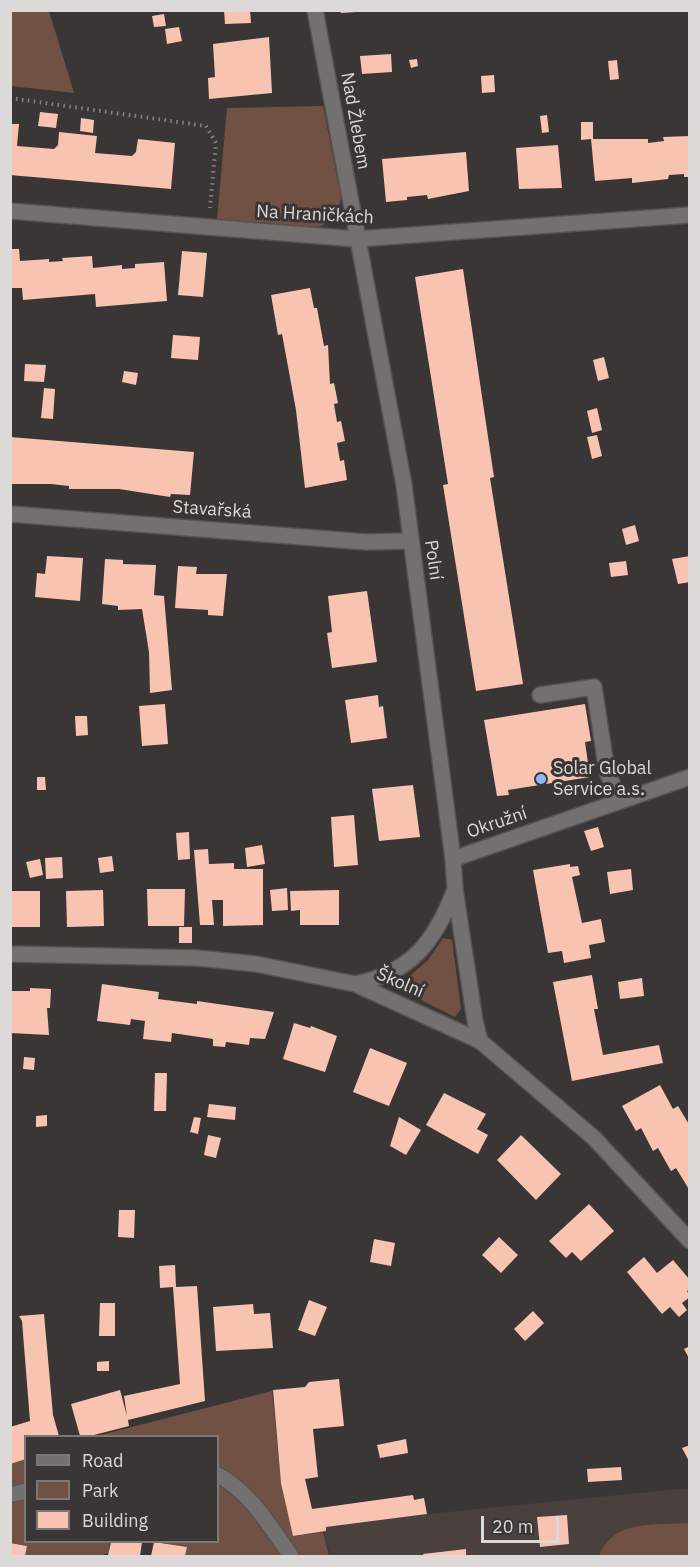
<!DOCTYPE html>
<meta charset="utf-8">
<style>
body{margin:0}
#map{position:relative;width:700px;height:1567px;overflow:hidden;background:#3a3635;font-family:"IBM Plex Sans",sans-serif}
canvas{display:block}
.frame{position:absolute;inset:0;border:12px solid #dcd9d8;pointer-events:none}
.legend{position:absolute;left:24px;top:1435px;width:195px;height:108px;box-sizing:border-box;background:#3a3635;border:2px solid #7b7776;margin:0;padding:8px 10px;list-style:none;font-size:18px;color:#dcd9d8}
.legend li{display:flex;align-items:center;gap:12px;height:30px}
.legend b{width:30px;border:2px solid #7b7776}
.scale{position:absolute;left:481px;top:1516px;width:78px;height:27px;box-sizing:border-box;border:3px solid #dcd9d8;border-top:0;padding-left:8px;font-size:18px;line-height:21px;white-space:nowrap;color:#dcd9d8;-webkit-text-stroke:4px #3a3635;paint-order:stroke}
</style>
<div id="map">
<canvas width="700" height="1567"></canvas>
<div class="frame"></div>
<ul class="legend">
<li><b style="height:8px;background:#74706f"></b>Road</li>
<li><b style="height:16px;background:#725145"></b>Park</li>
<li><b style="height:16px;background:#f8c3b1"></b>Building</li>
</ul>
<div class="scale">20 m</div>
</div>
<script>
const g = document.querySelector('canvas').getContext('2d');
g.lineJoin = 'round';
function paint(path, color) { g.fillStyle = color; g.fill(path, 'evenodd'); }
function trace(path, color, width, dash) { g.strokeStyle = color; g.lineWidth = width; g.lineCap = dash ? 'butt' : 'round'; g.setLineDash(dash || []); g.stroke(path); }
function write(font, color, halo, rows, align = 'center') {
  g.font = font + ' "IBM Plex Sans",sans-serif'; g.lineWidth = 6; g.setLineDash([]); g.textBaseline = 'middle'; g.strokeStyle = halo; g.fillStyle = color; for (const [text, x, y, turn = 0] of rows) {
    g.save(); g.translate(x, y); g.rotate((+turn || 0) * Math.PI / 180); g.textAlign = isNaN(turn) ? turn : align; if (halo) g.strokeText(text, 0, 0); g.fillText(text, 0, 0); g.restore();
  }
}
const built = new Path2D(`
 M689 1488V1556H330L324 1532 326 1527 438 1513Z`);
const green = new Path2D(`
 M10 11H49L74 93 11 86Z
 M323 106 341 196C339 213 335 220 319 227L217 220 227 108Z
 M443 938 452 940 461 1009 455 1017 401 990 404 981 428 960Z
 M272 1391 281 1481 294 1536 323 1532 329 1556H298C275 1519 258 1487 218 1467V1436H97Z
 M25 1457V1486L11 1489V1462Z
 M218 1484 244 1504 284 1556H185L187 1547 156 1542H218Z
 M25 1499 26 1542H110L108 1553 100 1556H25L27 1546 11 1543V1502Z
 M689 1523V1556H599C615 1518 654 1526 689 1523Z`);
const building = new Path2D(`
 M224 10H250L251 23 225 24Z
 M340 10H356V12L341 13Z
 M164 14 166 26 154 27 152 16Z
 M179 27 182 41 167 44 165 29Z
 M269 37 272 93 209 99 208 78 215 77 213 44Z
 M391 54 392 72 362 74 360 56Z
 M417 59 418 66 411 68 409 60Z
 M617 60 619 79 610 80 608 61Z
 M494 75 495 92 482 93 481 76Z
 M40 112 58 114 56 128 38 126Z
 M547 115 549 132 542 133 540 116Z
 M81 118 94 120 93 133 80 131Z
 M581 122H593V139H648V143L664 141 663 137 690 136V177H684V174L669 175 668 179 632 183V178L595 181 591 139 581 140Z
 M10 124H19L17 146 54 149 58 145 59 132 97 136 95 153 132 156 136 152 138 139 175 143 171 189 10 175Z
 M558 145 562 188 519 189 516 148Z
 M466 152 469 191 428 199 427 195 407 197V200L386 202 382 159Z
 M10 249H19L20 261 49 259V262L63 261 62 258 92 256 93 268 122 265V269L135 268V264L164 262 167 301 96 307 95 294 23 300 22 288H10Z
 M182 251 207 253 203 297 178 295Z
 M463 269 494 477 490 478 523 684 476 691 443 485 448 484 415 277Z
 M310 288 314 308H317L324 346 328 345 330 384 334 383 338 403 334 404 337 422 341 421 345 441 337 443 340 461 344 460 347 480 305 488 296 410 282 334 278 335 271 295Z
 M173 335 200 337 198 360 171 358Z
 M604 357 609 378 598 381 593 360Z
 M25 364 46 365 44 382 24 381Z
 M124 371 138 373 136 385 122 382Z
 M44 388 55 389 53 419 41 418Z
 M597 408 602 430 592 433 587 411Z
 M597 435 602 456 592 459 587 437Z
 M10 437 194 452 190 495 171 494 170 497 119 489H69V486L51 484H10Z
 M635 525 639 541 626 545 622 529Z
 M47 556 83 558 80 601 35 597 37 573 45 574Z
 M690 556V582L678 584 672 559Z
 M105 559 123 560V564L156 565 154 595 164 596 172 690 150 693 149 652 142 609 118 610V606L102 604Z
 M626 561 628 575 611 577 609 563Z
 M178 566 197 567 196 574H227L223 616 208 615V610L175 608Z
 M367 591 377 662 332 668 327 633 332 632 328 596Z
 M378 695 379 707 383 706 387 738 351 743 345 700Z
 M165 704 168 744 142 746 139 706Z
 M585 704 591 741 585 742 590 777 508 790 509 795 497 796 484 720Z
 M75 716H87L88 735 76 736Z
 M37 777H45L46 790H37Z
 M413 785 420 837 379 841 372 789Z
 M354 815 358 865 334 867 331 817Z
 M598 827 604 847 591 851 584 831Z
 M189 832 190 859 178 860 176 833Z
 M262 845 265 864 247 867 245 848Z
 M208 849 209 864 234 863V869H263V925L223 926V900H212L214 925H200L194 850Z
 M112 856 114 871 100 873 98 858Z
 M62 857 63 878 46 879 45 858Z
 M40 859 43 875 30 878 26 862Z
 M570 864V867L578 866 580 875 572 877 582 923 601 919 605 942 589 945 591 958 564 963 562 951 548 953 533 870Z
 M631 869 633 890 610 894 607 872Z
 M287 888 288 910 272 911 270 890Z
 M147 889H185L184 926H148Z
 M103 890 104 926 67 927 66 891Z
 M339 890V925H300V910L291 911 290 891Z
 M10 891H40V927H10Z
 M179 927H192V943H179Z
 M592 975 598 1009H594L603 1055 659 1045 663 1063 572 1081 553 982Z
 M642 978 644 996 620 999 618 982Z
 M102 984 159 992 158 999 197 1004V1001L274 1012 265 1039 250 1038 249 1045 226 1042 225 1047 213 1046V1039L172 1033 171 1042 143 1039 145 1021 131 1019 130 1025 97 1021Z
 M30 988 51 989 50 1008H47L49 1035 10 1033V991H30Z
 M294 1023 310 1028 311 1026 337 1036 325 1072 283 1059Z
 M370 1048 407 1063 389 1106 353 1092Z
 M24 1057 35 1058 34 1070 23 1069Z
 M155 1073H167L166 1111H154Z
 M660 1085 673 1109 678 1106 690 1126V1191L676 1168 671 1171 658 1148 653 1151 641 1128 636 1131 622 1106Z
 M444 1093 486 1114 477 1129 488 1135 478 1154 426 1125Z
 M209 1104 236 1107 235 1120 207 1117Z
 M47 1115V1126L36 1127V1116Z
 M194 1117 201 1118 198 1134 190 1132Z
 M399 1117 421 1130 406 1155 390 1146Z
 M208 1135 221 1138 216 1158 204 1155Z
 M521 1135 561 1174 536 1200 497 1160Z
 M589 1204 614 1231 581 1261 572 1252 566 1258 549 1241Z
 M119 1210H135L134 1238 118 1237Z
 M499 1237 518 1255 501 1273 482 1255Z
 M374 1239 395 1243 391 1266 370 1262Z
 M644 1257 657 1273 673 1260 690 1280V1289L687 1291 690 1297 682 1303 687 1310 679 1317 670 1307 662 1314 627 1272Z
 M175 1265 176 1287 197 1286 205 1401 128 1420 129 1426 90 1436H80L71 1404 120 1390 127 1416 124 1396 180 1384 173 1287 160 1288 159 1266Z
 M309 1300 327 1307 315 1336 298 1330Z
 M100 1303H115V1336H99Z
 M253 1304 254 1314 270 1313 273 1348 216 1351 213 1307Z
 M533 1311 544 1323 525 1341 514 1329Z
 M44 1314 53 1415 59 1436H26V1459L10 1464V1427L30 1421 22 1321 19 1316Z
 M690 1346V1360L684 1349Z
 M109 1361V1371H97V1362Z
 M339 1379 344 1426 313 1429 318 1477 305 1479 312 1509 413 1495 414 1500 424 1498 427 1514 326 1527V1531L293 1536 281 1483 273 1390 305 1387 309 1382Z
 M406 1439 408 1453 380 1458 377 1445Z
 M690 1445V1463L682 1448Z
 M621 1467 622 1480 588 1482 587 1469Z
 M567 1515 569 1544 540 1547 537 1517Z
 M111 1542H142L140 1556 108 1555Z
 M154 1542 187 1547 185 1556H151Z
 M10 1543 27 1546 25 1556H10Z
 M466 1549V1556H424L423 1554Z`);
const path = new Path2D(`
 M10 98 206 126 216 143 210 208`);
const minor = new Path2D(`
 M315 10 404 485 453 859 455 889 475 1021 480 1041
 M10 211 357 239 690 215
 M10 514 366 542 410 541
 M540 695 594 687 607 772 620 801
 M453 859 690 777
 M10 954 197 958 256 964 355 984 480 1041 594 1138 690 1241
 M355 984C410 973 434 943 454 892
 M218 1475C251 1493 270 1526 291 1556
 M10 1495 26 1491`);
const markers = [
 [541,779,6,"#89bafc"]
];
const streetNames = [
 ["Nad Žlebem",355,121,80],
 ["Na Hraničkách",315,215,3],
 ["Stavařská",212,510,4],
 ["Polní",433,560,82],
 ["Okružní",497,823,-19],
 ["Školní",400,983,23]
];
const poiNames = [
 ["Solar Global",553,769],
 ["Service a.s.",553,790]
];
paint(built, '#4a403d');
paint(green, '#725145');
paint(building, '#f8c3b1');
trace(minor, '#555251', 18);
trace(path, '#888584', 4, [1.5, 4.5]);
trace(minor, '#74706f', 15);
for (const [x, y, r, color] of markers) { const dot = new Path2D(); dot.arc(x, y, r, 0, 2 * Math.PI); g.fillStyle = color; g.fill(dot); trace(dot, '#3a3635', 2); }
write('18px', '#dcd9d8', '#3a3635', streetNames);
write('18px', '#dcd9d8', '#3a3635', poiNames, 'left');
</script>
